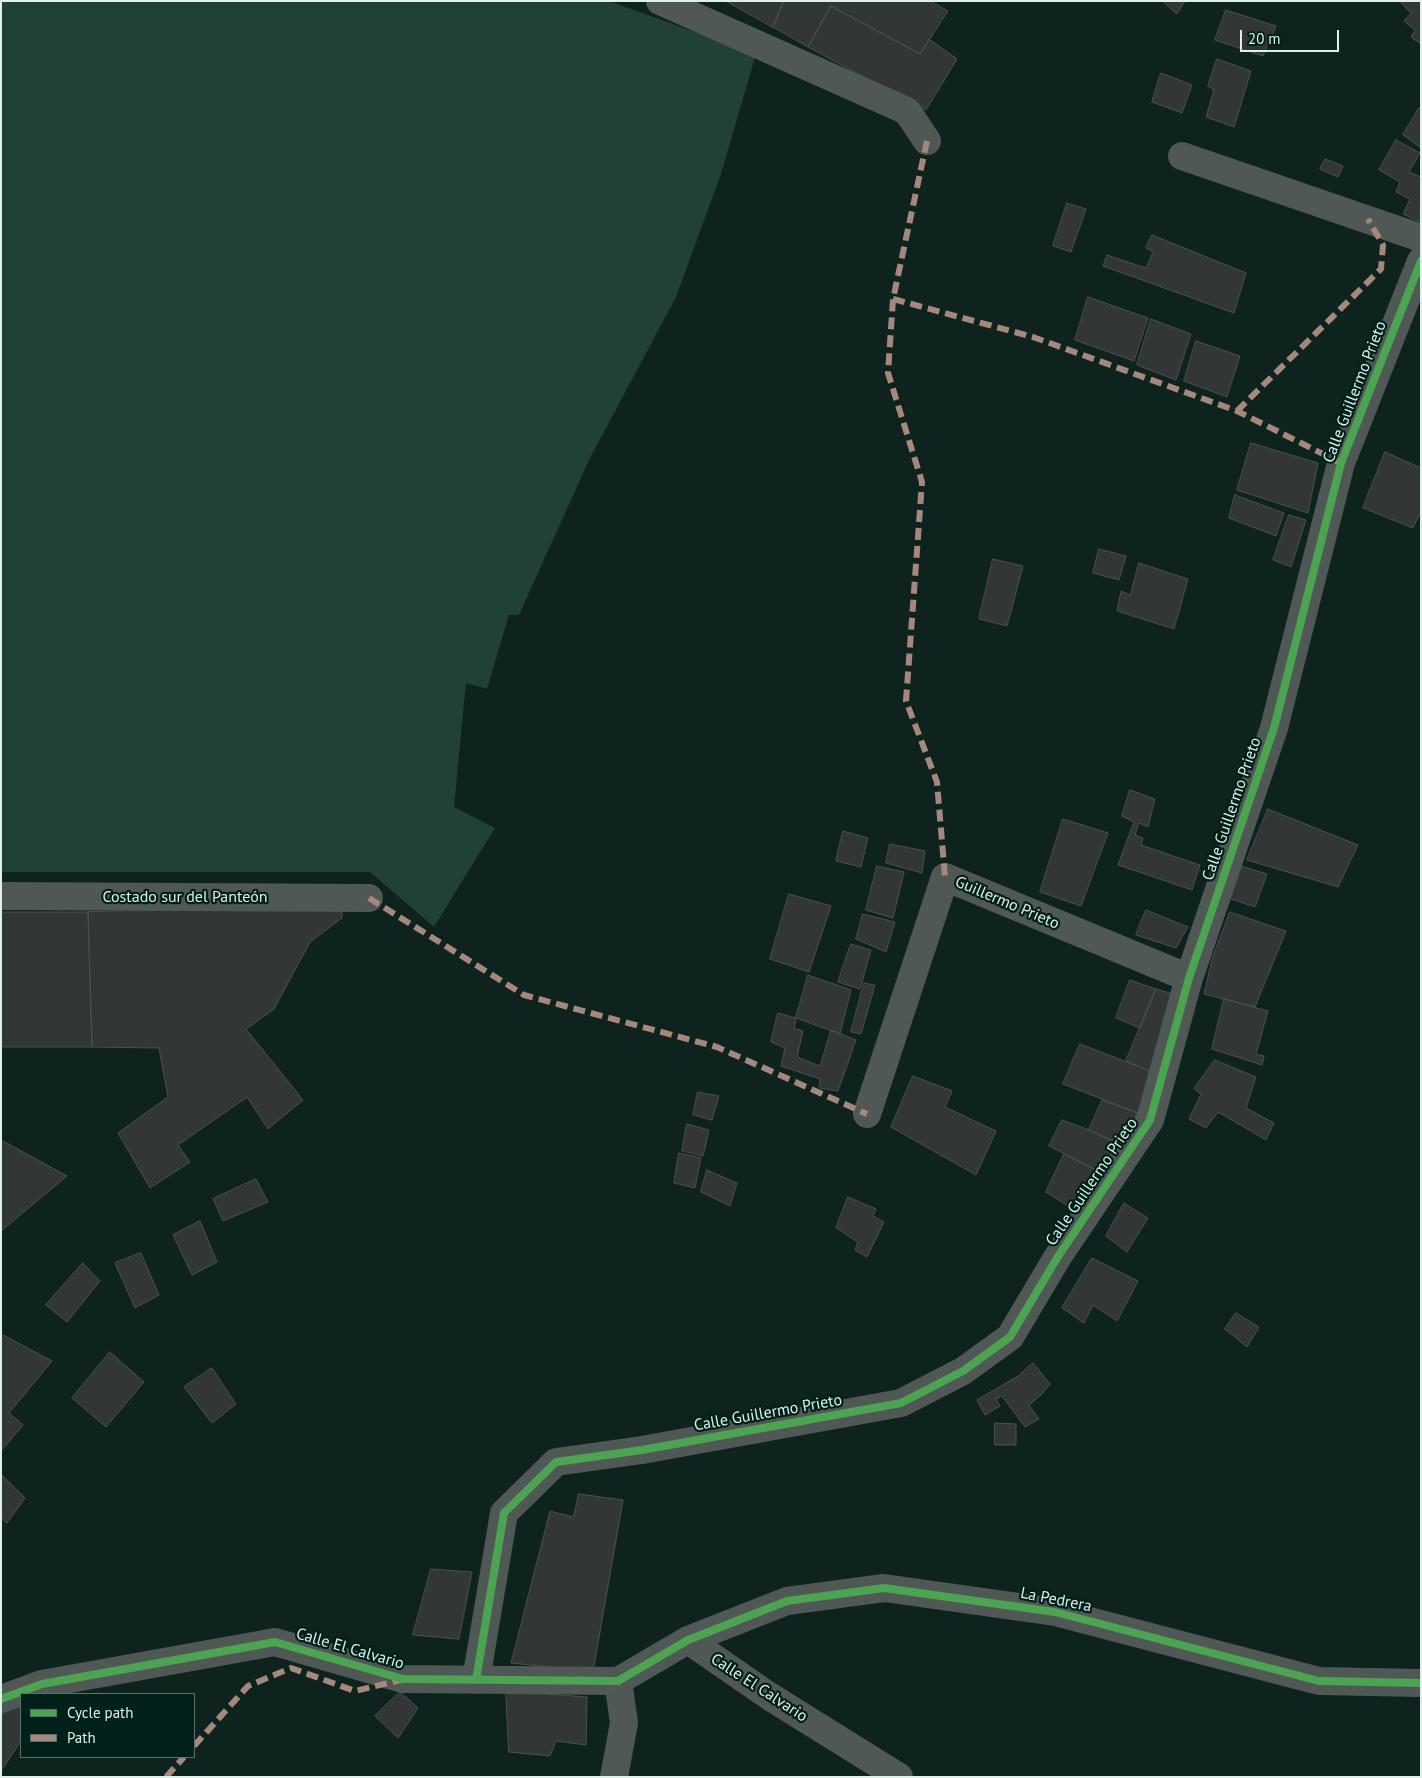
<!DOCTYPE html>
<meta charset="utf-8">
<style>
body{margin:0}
#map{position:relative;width:1422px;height:1778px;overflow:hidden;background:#0e221e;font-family:"PT Sans",sans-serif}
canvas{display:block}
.frame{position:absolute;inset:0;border:2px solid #ddf0ea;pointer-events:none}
.legend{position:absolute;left:20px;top:1693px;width:175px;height:65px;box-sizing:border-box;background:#002019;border:1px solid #58736d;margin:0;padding:6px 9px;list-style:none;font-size:15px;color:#ddf0ea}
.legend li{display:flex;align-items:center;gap:10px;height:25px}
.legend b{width:25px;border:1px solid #58736d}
.scale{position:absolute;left:1240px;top:30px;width:99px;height:22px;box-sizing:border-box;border:2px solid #ddf0ea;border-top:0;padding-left:6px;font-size:15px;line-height:18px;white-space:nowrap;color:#ddf0ea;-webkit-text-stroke:4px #002019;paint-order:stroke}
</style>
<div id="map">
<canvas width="1422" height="1778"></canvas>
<div class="frame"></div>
<ul class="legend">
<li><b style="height:6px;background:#4ca352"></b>Cycle path</li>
<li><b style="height:6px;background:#a5887d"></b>Path</li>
</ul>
<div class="scale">20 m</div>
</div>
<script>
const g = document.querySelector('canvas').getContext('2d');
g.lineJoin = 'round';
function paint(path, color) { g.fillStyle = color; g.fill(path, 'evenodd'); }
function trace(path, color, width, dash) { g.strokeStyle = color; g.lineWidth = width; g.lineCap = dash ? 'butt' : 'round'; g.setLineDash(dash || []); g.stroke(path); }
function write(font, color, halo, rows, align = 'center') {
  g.font = font + ' "PT Sans",sans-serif'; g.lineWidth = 4.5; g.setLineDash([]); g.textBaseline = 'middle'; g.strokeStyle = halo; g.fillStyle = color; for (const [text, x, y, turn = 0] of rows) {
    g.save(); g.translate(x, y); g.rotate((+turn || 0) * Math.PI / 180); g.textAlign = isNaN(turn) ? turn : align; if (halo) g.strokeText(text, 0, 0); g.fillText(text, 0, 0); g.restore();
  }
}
const green = new Path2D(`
 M1 1H609L756 54 721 174 676 297 590 458 519 615H509L487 689 466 683 454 807 495 828 434 927 370 872H1Z`);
const building = new Path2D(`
 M726 1H784L773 27Z
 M784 1H930L948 11 920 54 831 6 808 47 773 27Z
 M1163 1H1185L1177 14Z
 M1403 1H1421V44L1411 37 1415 30 1404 21 1411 13 1401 3Z
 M831 6 920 54 929 39 957 59 926 110 808 47Z
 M1226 10 1276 26 1263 56 1215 40Z
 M1217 59 1251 71 1234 127 1206 117 1214 90 1208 86Z
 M1161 73 1192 85 1182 113 1152 102Z
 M1419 108H1421V148L1403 135Z
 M1396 140 1420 153 1409 172 1421 177 1420 222 1403 214 1410 199 1396 192 1400 182 1379 170Z
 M1325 159 1343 166 1338 177 1320 169Z
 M1067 203 1086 209 1071 252 1053 246Z
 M1152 235 1246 273 1234 313 1103 266 1107 255 1146 268 1153 252 1146 248Z
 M1088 297 1148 318 1134 361 1075 340Z
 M1151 319 1191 334 1176 380 1137 365Z
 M1196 341 1240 356 1227 397 1184 381Z
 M1251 443 1318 463 1308 513 1237 490Z
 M1385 452 1421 468V511L1413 528 1363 508Z
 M1235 495 1284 513 1276 536 1229 518Z
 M1289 515 1306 520 1291 567 1273 560Z
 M1099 549 1126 556 1119 580 1093 573Z
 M993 559 1023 566 1007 626 979 619Z
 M1139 563 1188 579 1174 629 1117 611 1121 591 1130 595Z
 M1130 790 1155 799 1148 827 1139 823 1135 835 1143 838 1141 845 1200 865 1192 890 1118 865 1134 822 1122 816Z
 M1268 809 1358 845 1338 887 1247 860Z
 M1063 819 1108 833 1081 906 1040 892Z
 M843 831 868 838 861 867 836 861Z
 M890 844 925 851 922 873 886 863Z
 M877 866 904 872 893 918 866 910Z
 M1241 866 1267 874 1255 907 1228 898Z
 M789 894 831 906 809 972 770 959Z
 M342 908V918L310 942 274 1009 246 1029 303 1100 268 1129 247 1097 178 1145 190 1162 150 1188 118 1133 168 1097 159 1048 92 1047 88 912Z
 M1146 910 1188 927 1176 948 1136 935Z
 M1 912H88L92 1047H1Z
 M1230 912 1286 931 1255 1007 1204 994 1212 959Z
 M863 914 895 922 886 952 856 939Z
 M851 944 871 950 860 989 838 982Z
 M808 975 851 990 840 1034 796 1018Z
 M1130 980 1156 989 1140 1028 1116 1018Z
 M864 983 875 985 861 1034 851 1032Z
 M1156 989 1177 995 1153 1072 1126 1061Z
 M1224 999 1268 1011 1256 1054 1264 1056 1262 1065 1212 1049Z
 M778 1013 796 1018 794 1028 803 1031 797 1057 820 1066 831 1030 856 1040 838 1091 819 1088 820 1079 781 1066 785 1048 771 1042Z
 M1080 1044 1153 1072 1138 1113 1063 1084Z
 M1215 1060 1256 1077 1246 1108 1274 1123 1266 1140 1218 1112 1206 1128 1189 1119 1201 1094 1194 1089Z
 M913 1076 952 1091 945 1107 996 1131 976 1175 891 1127Z
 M698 1092 719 1096 712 1120 693 1115Z
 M1102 1100 1138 1113 1121 1145 1089 1130Z
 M1062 1120 1089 1130 1121 1145 1104 1174 1049 1146Z
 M687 1124 709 1130 703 1156 682 1151Z
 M1 1140 67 1176 1 1231Z
 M679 1153 701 1158 695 1188 674 1183Z
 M1064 1154 1104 1174 1082 1215 1046 1192Z
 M707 1170 737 1183 730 1206 701 1192Z
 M256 1179 268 1202 223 1221 213 1199Z
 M848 1197 876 1209 873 1216 884 1222 867 1257 855 1250 858 1242 836 1228Z
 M1124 1203 1148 1218 1127 1252 1106 1236Z
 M200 1221 217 1262 192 1275 173 1235Z
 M141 1253 159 1295 135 1308 115 1263Z
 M1092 1258 1138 1281 1117 1321 1093 1305 1084 1323 1062 1308Z
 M83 1263 100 1281 67 1322 46 1305Z
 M1236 1313 1259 1327 1247 1347 1225 1329Z
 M3 1335 52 1361 9 1413 23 1425 1 1451V1337Z
 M110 1352 144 1382 106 1427 72 1398Z
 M1033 1363 1050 1384 1042 1394 1029 1405 1039 1419 1025 1427 1002 1396 996 1399 1000 1406 985 1415 977 1400 1018 1376Z
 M212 1368 236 1404 212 1423 184 1387Z
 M995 1423 1016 1424V1445H995Z
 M1 1474 25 1498 7 1523 1 1518Z
 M579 1494 623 1500 593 1672 511 1663 550 1511 573 1517Z
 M431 1569 472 1572 459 1639 413 1635Z
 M506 1691 587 1697 586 1745 556 1741 550 1756 509 1752Z
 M400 1692 418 1708 398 1738 375 1716Z
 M8 1701 21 1707V1741L1 1771V1718Z`);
const minor = new Path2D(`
 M660 1 907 111 927 141
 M1182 156 1421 238
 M1 896 369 898
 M867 1114 945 877 1189 978
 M688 1640 769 1696 899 1777
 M476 1680 504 1513 556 1462 642 1450 901 1403 963 1371 1010 1337 1057 1258 1150 1120 1189 978 1274 728 1341 463 1421 261
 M1 1699 42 1684 275 1642 403 1679 618 1681 688 1640 787 1601 884 1588 1055 1612 1319 1681 1421 1683
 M614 1777 624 1723 618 1681`);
const quiet = new Path2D(`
 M927 141 893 299 888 373 922 482 906 701 937 782 945 877
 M893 299 1033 337 1237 411 1341 463
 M1237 411 1381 269 1383 245 1368 219
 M369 898 524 995 717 1047 867 1114
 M194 1746 248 1686 291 1668 355 1691 401 1680
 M166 1777 184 1757`);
const cycleway = new Path2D(`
 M476 1680 504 1513 556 1462 642 1450 901 1403 963 1371 1010 1337 1057 1258 1150 1120 1189 978 1274 728 1341 463 1421 261
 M1 1699 42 1684 275 1642 403 1679 618 1681 688 1640 787 1601 884 1588 1055 1612 1319 1681 1421 1683`);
const streetNames = [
 ["Calle Guillermo Prieto",1355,392,-69],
 ["Calle Guillermo Prieto",1232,809,-71],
 ["Costado sur del Panteón",185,897],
 ["Guillermo Prieto",1007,903,23],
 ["Calle Guillermo Prieto",1092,1182,-56],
 ["Calle Guillermo Prieto",768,1413,-10],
 ["La Pedrera",1056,1600,11],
 ["Calle El Calvario",350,1649,16],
 ["Calle El Calvario",759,1688,33]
];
paint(green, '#204038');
paint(building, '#333637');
trace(building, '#4c4f50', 1);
trace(minor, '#4f5855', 28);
trace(quiet, '#a5887d', 6, [12, 6]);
trace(cycleway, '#4ca352', 8);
write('16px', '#ddf0ea', '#002019', streetNames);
</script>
